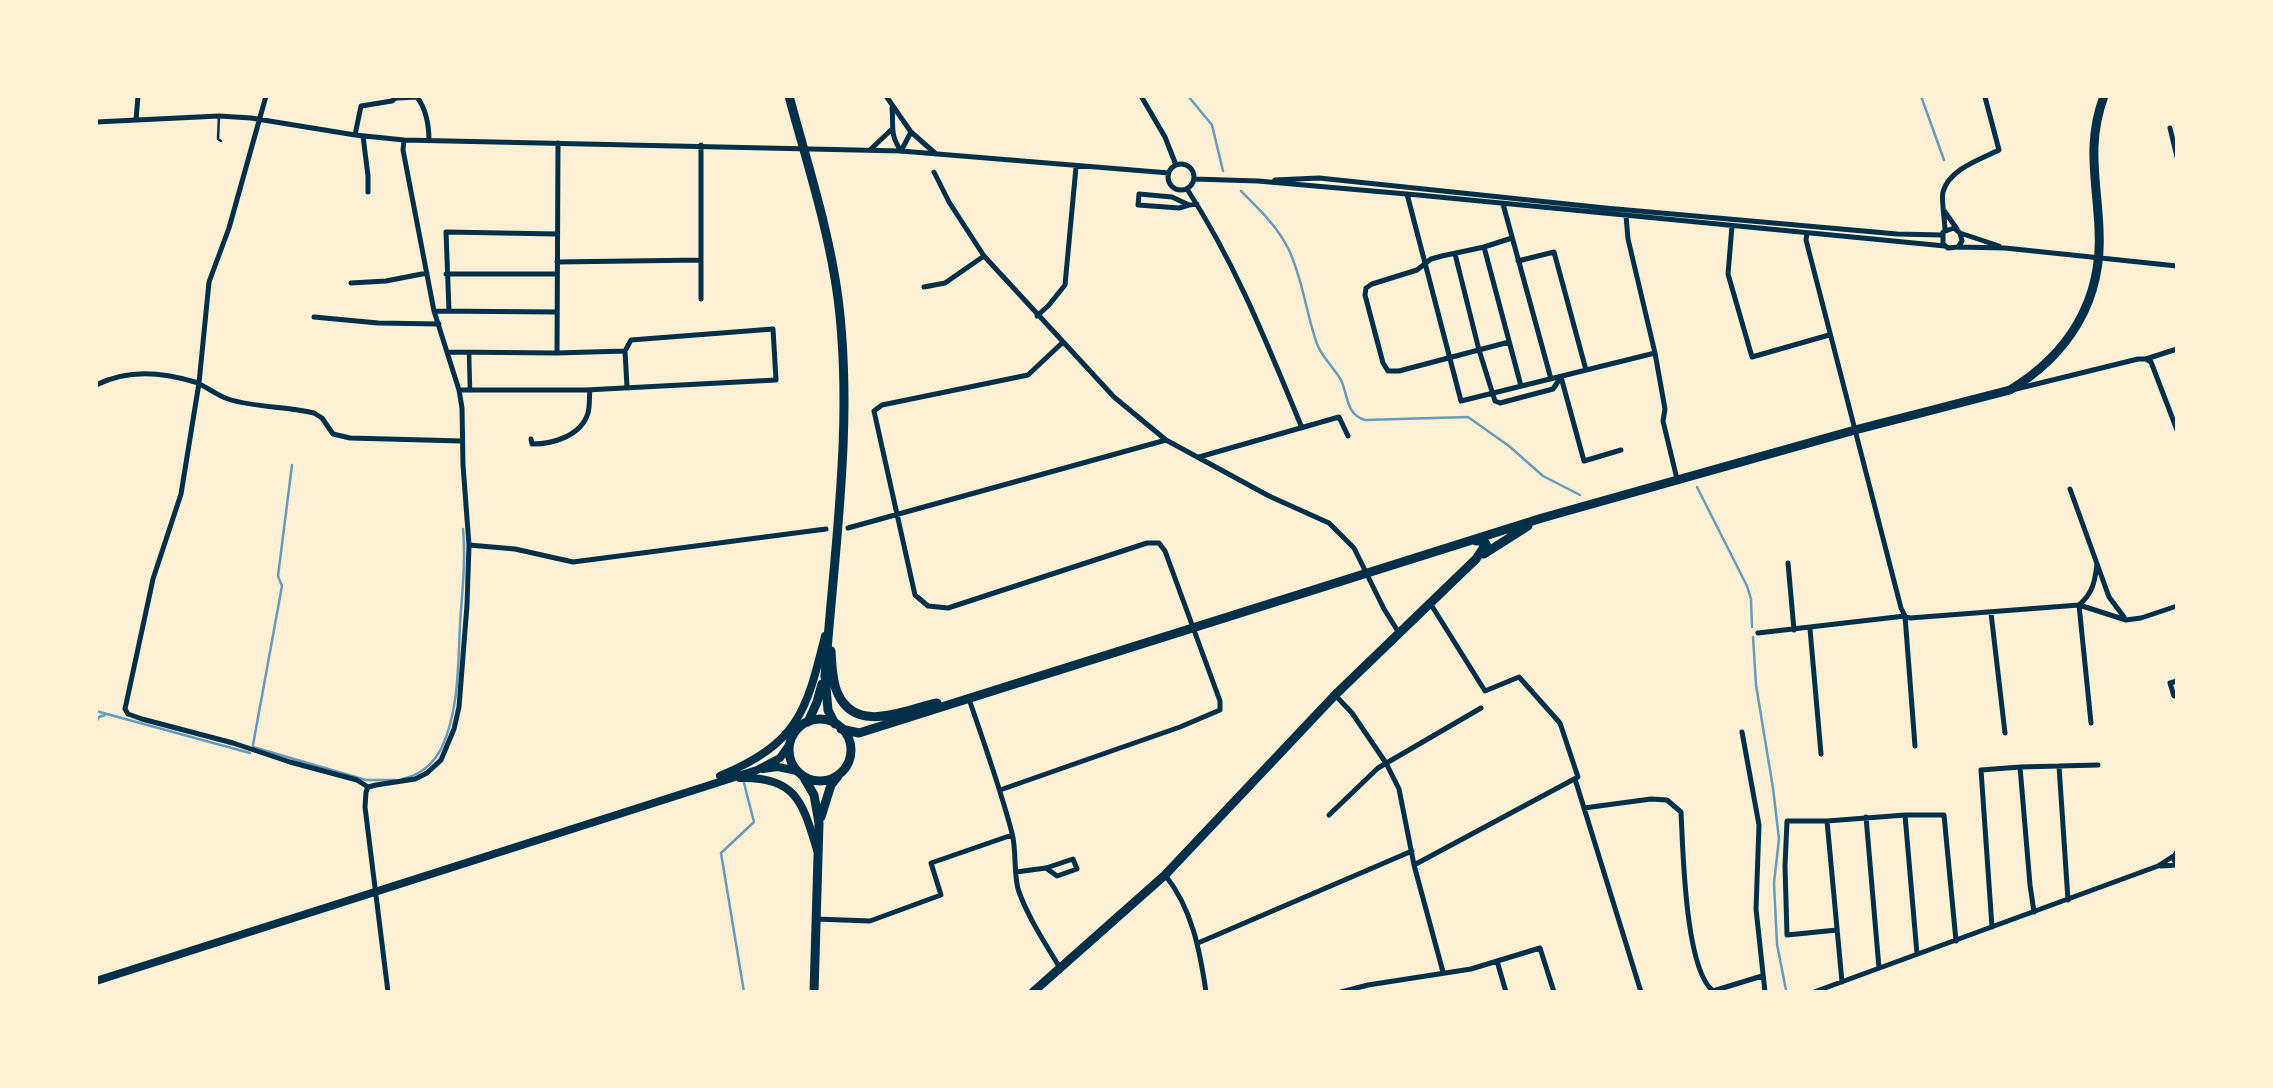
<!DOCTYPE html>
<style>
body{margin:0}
#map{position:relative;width:2273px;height:1088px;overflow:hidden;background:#fdf0d5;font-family:Lato,sans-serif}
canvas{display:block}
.frame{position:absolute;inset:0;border:98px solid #fdf0d5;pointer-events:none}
</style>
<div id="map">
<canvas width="2273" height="1088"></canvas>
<div class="frame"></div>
</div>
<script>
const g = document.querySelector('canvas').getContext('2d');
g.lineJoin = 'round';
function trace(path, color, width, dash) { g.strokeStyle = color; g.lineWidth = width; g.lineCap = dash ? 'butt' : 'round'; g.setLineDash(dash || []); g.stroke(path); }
const stream = new Path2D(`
 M1188 96 1212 125 1223 171
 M1921 96 1944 160
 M1241 191C1259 209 1278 227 1289 250 1303 280 1306 313 1317 344 1322 357 1334 368 1341 380 1348 395 1346 415 1365 420L1468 417 1509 446 1543 476 1580 495
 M1697 487 1747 586 1751 599 1752 627
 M1753 637 1756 685 1773 788 1779 839 1774 883 1777 944 1786 990
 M96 711 250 753
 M96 722 99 717 105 715
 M253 745 282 586 278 576 292 465
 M253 747 366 780H395
 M402 779C420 775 434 763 442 747 459 710 458 665 460 625 462 593 466 561 463 529
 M744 783 754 822 721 853 744 992`);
const service = new Path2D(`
 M219 116 218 139 221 141`);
const pedestrian = new Path2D(`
 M469 352 470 390`);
const minor = new Path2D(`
 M266 96 229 228 209 282 199 383 181 494 153 579 125 709 128 714 142 719 233 743 290 762 357 780 368 787
 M886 96 911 132 936 154
 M1141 96 1165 137 1176 165
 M398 98 417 97C426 109 429 126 429 141
 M892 108C894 127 889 133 901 151
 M136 120 138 96
 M96 122 219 116 251 118 355 135 404 140 901 151 1169 173
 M2170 128 2177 157
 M355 135 361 106 392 101 398 96
 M363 136 368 176V192
 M558 143 557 353 625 351
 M701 145V299
 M871 149 891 130
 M901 151 911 132
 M1168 177a13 13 0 1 1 26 0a13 13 0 1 1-26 0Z
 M934 172 949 202 984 256 1114 397 1166 440 1269 496 1329 523 1354 548 1384 609 1399 633
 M1194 179 1258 181 1418 195 1945 246
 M1275 180 1319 178 1605 208 1897 234 1942 235
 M1187 189C1236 264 1268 346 1302 428
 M1407 194 1461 401 1655 353
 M1503 204 1551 379
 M1189 205 1179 208 1138 205 1139 194 1172 197 1189 205 1197 204
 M1945 212 1957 229
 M1626 216 1628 239 1655 353 1665 409 1663 421 1677 479
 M1732 226 1728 274 1752 357 1829 335
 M1945 230C1945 221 1941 199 1943 192 1949 169 1981 159 1999 150L1985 97
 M1807 233 1806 240 1901 608 1905 616 1915 746
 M1960 233 1962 241 1958 247 1948 248 1943 244V232L1954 228 1960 233 1999 246
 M1484 247 1521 386
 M1958 247 2005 248 2177 266
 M1455 254 1479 350 1495 401 1500 403 1553 389 1561 377
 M1518 261 1554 252 1586 370
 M557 262 701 260
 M446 274H557
 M351 283 386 281 427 273
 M924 287 945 283 984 256
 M434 311 557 312
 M449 311 446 232 557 234
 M1037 316 1049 305 1065 285 1076 167
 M314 317 378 323 439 324
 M1509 342 1399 371H1388L1383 363 1365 295 1366 288 1372 284 1417 270 1431 259 1442 256 1484 247 1512 238
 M625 351 627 387
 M447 352 557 353
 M2146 359 2151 362 2177 430
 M1561 377 1584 461 1621 450
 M96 385C128 369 161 372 195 382 204 385 216 395 228 399 256 408 286 406 314 413L322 418 333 434 350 438 462 441
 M2016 389 2138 359H2146L2177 349
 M459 390H586L776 380 773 329 631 340 625 351
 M531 439 532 444C553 444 581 436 588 413 590 406 589 397 590 390
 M1199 457 1339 417 1348 436
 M2070 489 2109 597 2124 617
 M848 528 1166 440
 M469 545 515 549 573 562 826 529
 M1788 563 1794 630
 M1991 613 2005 733
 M1810 629 1821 754
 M1758 633 1905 616 1910 618 2079 605 2126 620 2141 618 2177 606
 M2177 681 2170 683 2174 696 2177 695
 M1335 695 1352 713 1386 763 1399 789 1414 865 1443 972
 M969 699C984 743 1000 787 1012 833 1017 852 1013 876 1019 892 1029 919 1045 943 1060 968
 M2091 723 2079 605C2093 593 2095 581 2097 564
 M1742 732 1759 825 1756 909 1765 992
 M2059 766 2068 900
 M1575 779 1641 992
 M1000 790 1180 727 1220 710V701L1165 551 1159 543H1147L948 608 928 606 915 595 874 411 882 405 1028 375 1062 343
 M1584 808 1651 799 1667 800 1681 812C1683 850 1685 969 1713 991L1762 976
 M1329 815 1378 768 1481 708
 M1866 817 1879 968
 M1827 821 1842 982
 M1414 865 1578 777 1560 723 1519 677 1485 691 1430 603
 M2161 866 2177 865 2174 860 2176 853
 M1016 872 1046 868 1073 859 1077 869 1057 876 1046 868
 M1165 875C1192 908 1200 951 1206 992
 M2034 912 2030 885 2020 767 2098 765
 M816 919 870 921 941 895 931 863 1012 835
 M1992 927 1981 770 2020 767
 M1837 930 1787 935 1785 866 1787 821H1827L1905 815
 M1198 943 1412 851
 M1917 954 1905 815H1944L1956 941
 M1497 961 1506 992
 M388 992 365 807 366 792 368 787 376 785 415 779 427 773 441 760 454 729 459 707 467 605 469 545 463 465 462 408 459 390 434 311 403 150 404 140
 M1341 992 1368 985 1471 969 1540 948 1554 992
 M1814 992 2158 866 2175 855`);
const secondary = new Path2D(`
 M763 769 778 767 797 771
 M720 776C798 743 806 713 825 636
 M740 778C797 776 803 804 817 850
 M96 981 757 770 780 758 789 745`);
const primary = new Path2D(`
 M789 96C807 163 829 230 838 298 854 423 834 551 825 676L828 710 835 724
 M1484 554 1528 526
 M831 651C832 665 832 682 838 694 857 735 906 709 937 703
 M789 750a31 31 0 1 1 62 0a31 31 0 1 1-62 0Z
 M808 722 817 702 822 684
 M841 729 859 733 1542 518 1855 430 2010 390C2069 354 2103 300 2099 229 2097 181 2086 144 2104 96
 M803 776 814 795 819 823 814 992
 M821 817 831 785 838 776
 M1033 992 1165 875 1335 695 1476 559 1486 544 1483 541H1476`);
trace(stream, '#669bbc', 2.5);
trace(service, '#003049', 2.5);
trace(pedestrian, '#003049', 4.5);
trace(minor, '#003049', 5);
trace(secondary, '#003049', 8);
trace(primary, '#003049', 9);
</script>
